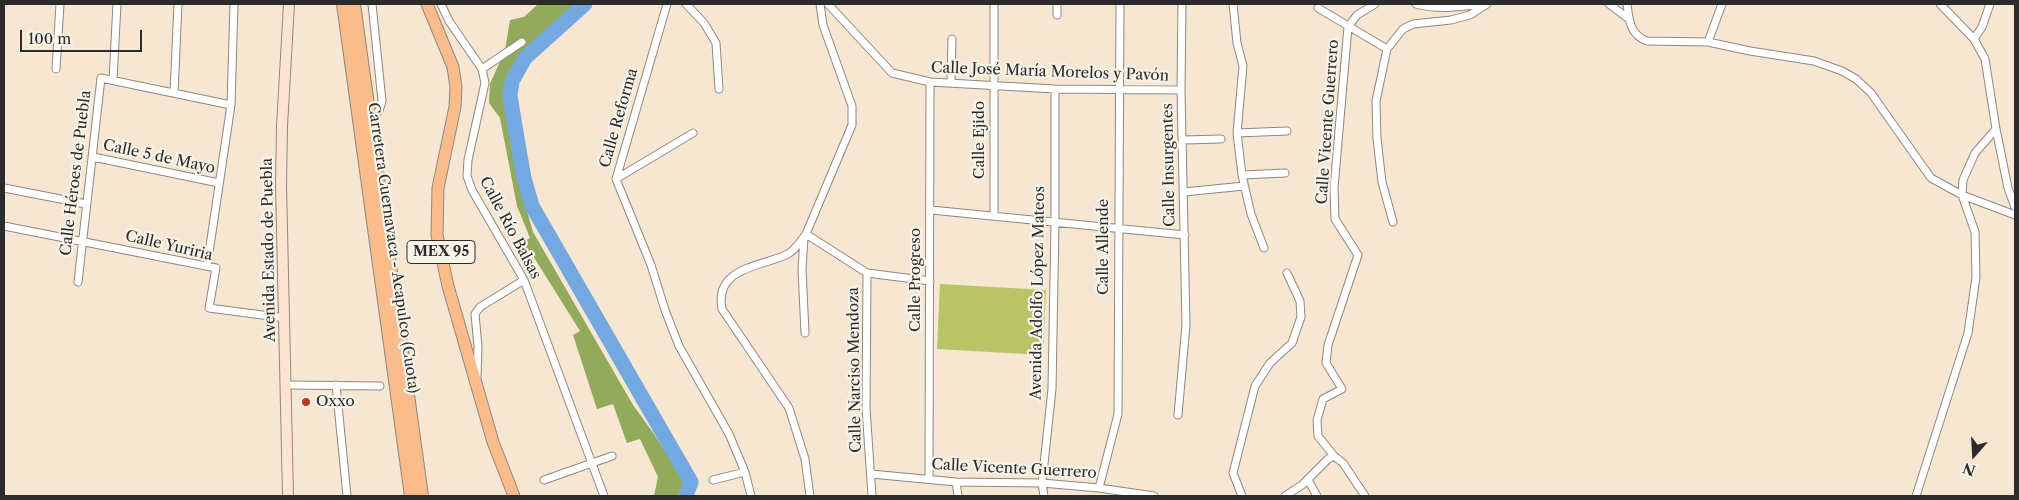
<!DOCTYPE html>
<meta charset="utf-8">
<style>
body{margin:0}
#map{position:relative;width:2019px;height:500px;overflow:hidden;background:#f6e6d2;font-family:"Libre Caslon Text",serif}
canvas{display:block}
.frame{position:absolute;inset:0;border:5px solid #2b2b2b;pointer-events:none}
.north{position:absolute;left:1949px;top:430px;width:50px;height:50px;-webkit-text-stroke:4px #f7f3e8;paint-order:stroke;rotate:199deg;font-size:14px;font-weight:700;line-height:20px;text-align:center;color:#2b2b2b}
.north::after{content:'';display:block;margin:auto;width:18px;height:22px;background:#2b2b2b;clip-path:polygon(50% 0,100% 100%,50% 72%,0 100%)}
.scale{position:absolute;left:20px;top:30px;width:122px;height:22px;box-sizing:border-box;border:2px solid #2b2b2b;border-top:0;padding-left:6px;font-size:15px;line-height:18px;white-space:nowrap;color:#2b2b2b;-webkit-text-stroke:4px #f7f3e8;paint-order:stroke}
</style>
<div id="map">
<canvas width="2019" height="500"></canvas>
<div class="frame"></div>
<div class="north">N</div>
<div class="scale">100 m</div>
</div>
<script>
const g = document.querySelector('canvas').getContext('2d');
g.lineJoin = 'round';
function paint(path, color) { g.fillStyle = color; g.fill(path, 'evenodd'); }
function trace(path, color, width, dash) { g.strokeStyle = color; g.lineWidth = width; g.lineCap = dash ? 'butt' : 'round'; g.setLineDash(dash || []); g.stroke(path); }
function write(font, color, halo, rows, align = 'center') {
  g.font = font + ' "Libre Caslon Text",serif'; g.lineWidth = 4.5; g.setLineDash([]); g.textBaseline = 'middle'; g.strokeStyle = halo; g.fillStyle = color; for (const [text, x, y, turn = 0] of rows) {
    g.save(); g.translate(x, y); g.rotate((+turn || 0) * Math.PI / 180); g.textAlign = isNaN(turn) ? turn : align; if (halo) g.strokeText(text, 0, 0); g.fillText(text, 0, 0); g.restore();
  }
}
const green = new Path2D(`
 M940 284 1046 290 1043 355 937 349Z`);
const forest = new Path2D(`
 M538 4H586L576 15 528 49 517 67 512 85 519 184 533 232 633 405 654 434 684 481 678 496H654L658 477 640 439 627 443 613 404 597 409 573 335 580 331 530 251H520L516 245 530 238 517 206 500 118 489 103 490 84 505 50 510 20 524 17Z`);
const river = new Path2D(`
 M585 4 525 58 512 81 510 96 519 150 524 178 532 206 691 482 686 496`);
const street = new Path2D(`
 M441 4 449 21 482 69 485 83 468 160 467 176 472 190 524 280 604 496
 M667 4 616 179 651 265 665 310 679 346 729 434 745 472 751 496
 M686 4 704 23 716 43 719 89
 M828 4 892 73 930 82 1055 89 1181 90
 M1057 4V15
 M1233 4 1237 43 1243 66 1237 133 1242 175 1251 214 1264 248
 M1416 4C1438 10 1459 7 1482 4
 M1609 4 1629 19
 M1627 4C1629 20 1630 35 1647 41L1708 42 1750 51 1814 61 1842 71 1856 79 1871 93 1931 178 1962 195 2015 215
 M1940 4 1974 39 1985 59 1996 129 2008 188 2015 207
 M1318 8 1387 49
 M1974 39 1982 27 1990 4
 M1708 42 1722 4
 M56 69 60 4
 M482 69 522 42
 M113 80 117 4
 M951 83 952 39
 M174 93 178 4
 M369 118 379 111 382 101 372 4
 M1237 133 1287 131
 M1183 140 1221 139
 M93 157 219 183
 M1242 175 1285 173
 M616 179 693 133
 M4 188 86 204
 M1184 192 1244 186
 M931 210 1185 235
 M994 216V4
 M1393 222 1382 182 1377 139 1376 101 1387 49 1403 29 1413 24 1451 20 1470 15 1487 4
 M4 226 216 268 209 308 285 318
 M806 234 867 273 930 281
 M804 237 802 269 805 333
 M207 266 231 105 234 4
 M867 273 866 408 872 496
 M78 282 101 78 231 105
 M477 377 478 347 475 314 480 307 524 280
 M287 385 380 386
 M336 385 347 496
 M1178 415 1186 325 1181 90 1182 4
 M871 474 956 482 1042 483 1099 488 1154 496
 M929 478 930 82
 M544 480 612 456
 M713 480 745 472
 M1308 480 1317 496
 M956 482 958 496
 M1099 488 1118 414 1120 4
 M810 496 805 459 789 408 722 309C714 267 761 267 788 254 796 249 801 241 806 234L852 125V106L823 25 820 4
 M1044 496 1042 483 1052 389 1055 223V89
 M1242 496 1233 473 1255 386 1270 363 1292 343 1301 317 1300 301 1287 273
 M1285 496 1302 485 1328 459 1334 456
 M1365 496 1343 463 1334 456 1318 436 1317 420 1323 399 1342 389 1326 363 1328 345 1358 255 1335 219 1334 188 1348 27 1357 15 1375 4
 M1916 496 1968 333 1976 277 1975 232 1962 195 1963 180 1975 153 1996 129`);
const secondary = new Path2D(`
 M288 496 281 185 282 126 289 4`);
const primary = new Path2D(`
 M427 4 453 67 456 87 455 107 438 188 437 235 448 286 493 442 514 496`);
const highway = new Path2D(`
 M343 4 411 496
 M354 4 422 496`);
const markers = [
 [306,402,5,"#c8321e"]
];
const shields = [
 [441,252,68]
];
const shieldNames = [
 ["MEX 95",441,252]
];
const streetNames = [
 ["Calle José María Morelos y Pavón",1050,72,2],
 ["Calle Reforma",619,118,-74],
 ["Calle Vicente Guerrero",1328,122,-86],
 ["Calle Ejido",980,140,-90],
 ["Calle 5 de Mayo",159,157,12],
 ["Calle Insurgentes",1169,165,-91],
 ["Calle Héroes de Puebla",76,173,-83],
 ["Calle Río Balsas",510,228,62],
 ["Calle Yuriria",169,246,13],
 ["Calle Allende",1104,247,-90],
 ["Carretera Cuernavaca - Acapulco (Cuota)",393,248,82],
 ["Avenida Estado de Puebla",269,250,-91],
 ["Calle Progreso",916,280,-90],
 ["Avenida Adolfo López Mateos",1038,293,-89],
 ["Calle Narciso Mendoza",855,370,-91],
 ["Calle Vicente Guerrero",1014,469,3]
];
const poiNames = [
 ["Oxxo",316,402]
];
paint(green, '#b7c567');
paint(forest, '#91aa5c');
trace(river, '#73a8e0', 15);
trace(street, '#90887e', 9);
trace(secondary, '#90887e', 12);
trace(primary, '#90887e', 13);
trace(highway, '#90887e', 14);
trace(street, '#fff', 7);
trace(secondary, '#fde4d1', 10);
trace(primary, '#fabc8b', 11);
trace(highway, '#fabc8b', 12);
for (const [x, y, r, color] of markers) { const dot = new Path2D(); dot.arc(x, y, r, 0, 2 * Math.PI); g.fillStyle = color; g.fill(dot); trace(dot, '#f7f3e8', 2); }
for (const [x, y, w] of shields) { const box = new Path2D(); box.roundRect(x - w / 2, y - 11.5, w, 23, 4); g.fillStyle = '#f7f3e8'; g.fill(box); trace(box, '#2b2b2b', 1); }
write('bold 14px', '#2b2b2b', null, shieldNames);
write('15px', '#2b2b2b', '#f7f3e8', streetNames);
write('15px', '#2b2b2b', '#f7f3e8', poiNames, 'left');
</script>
